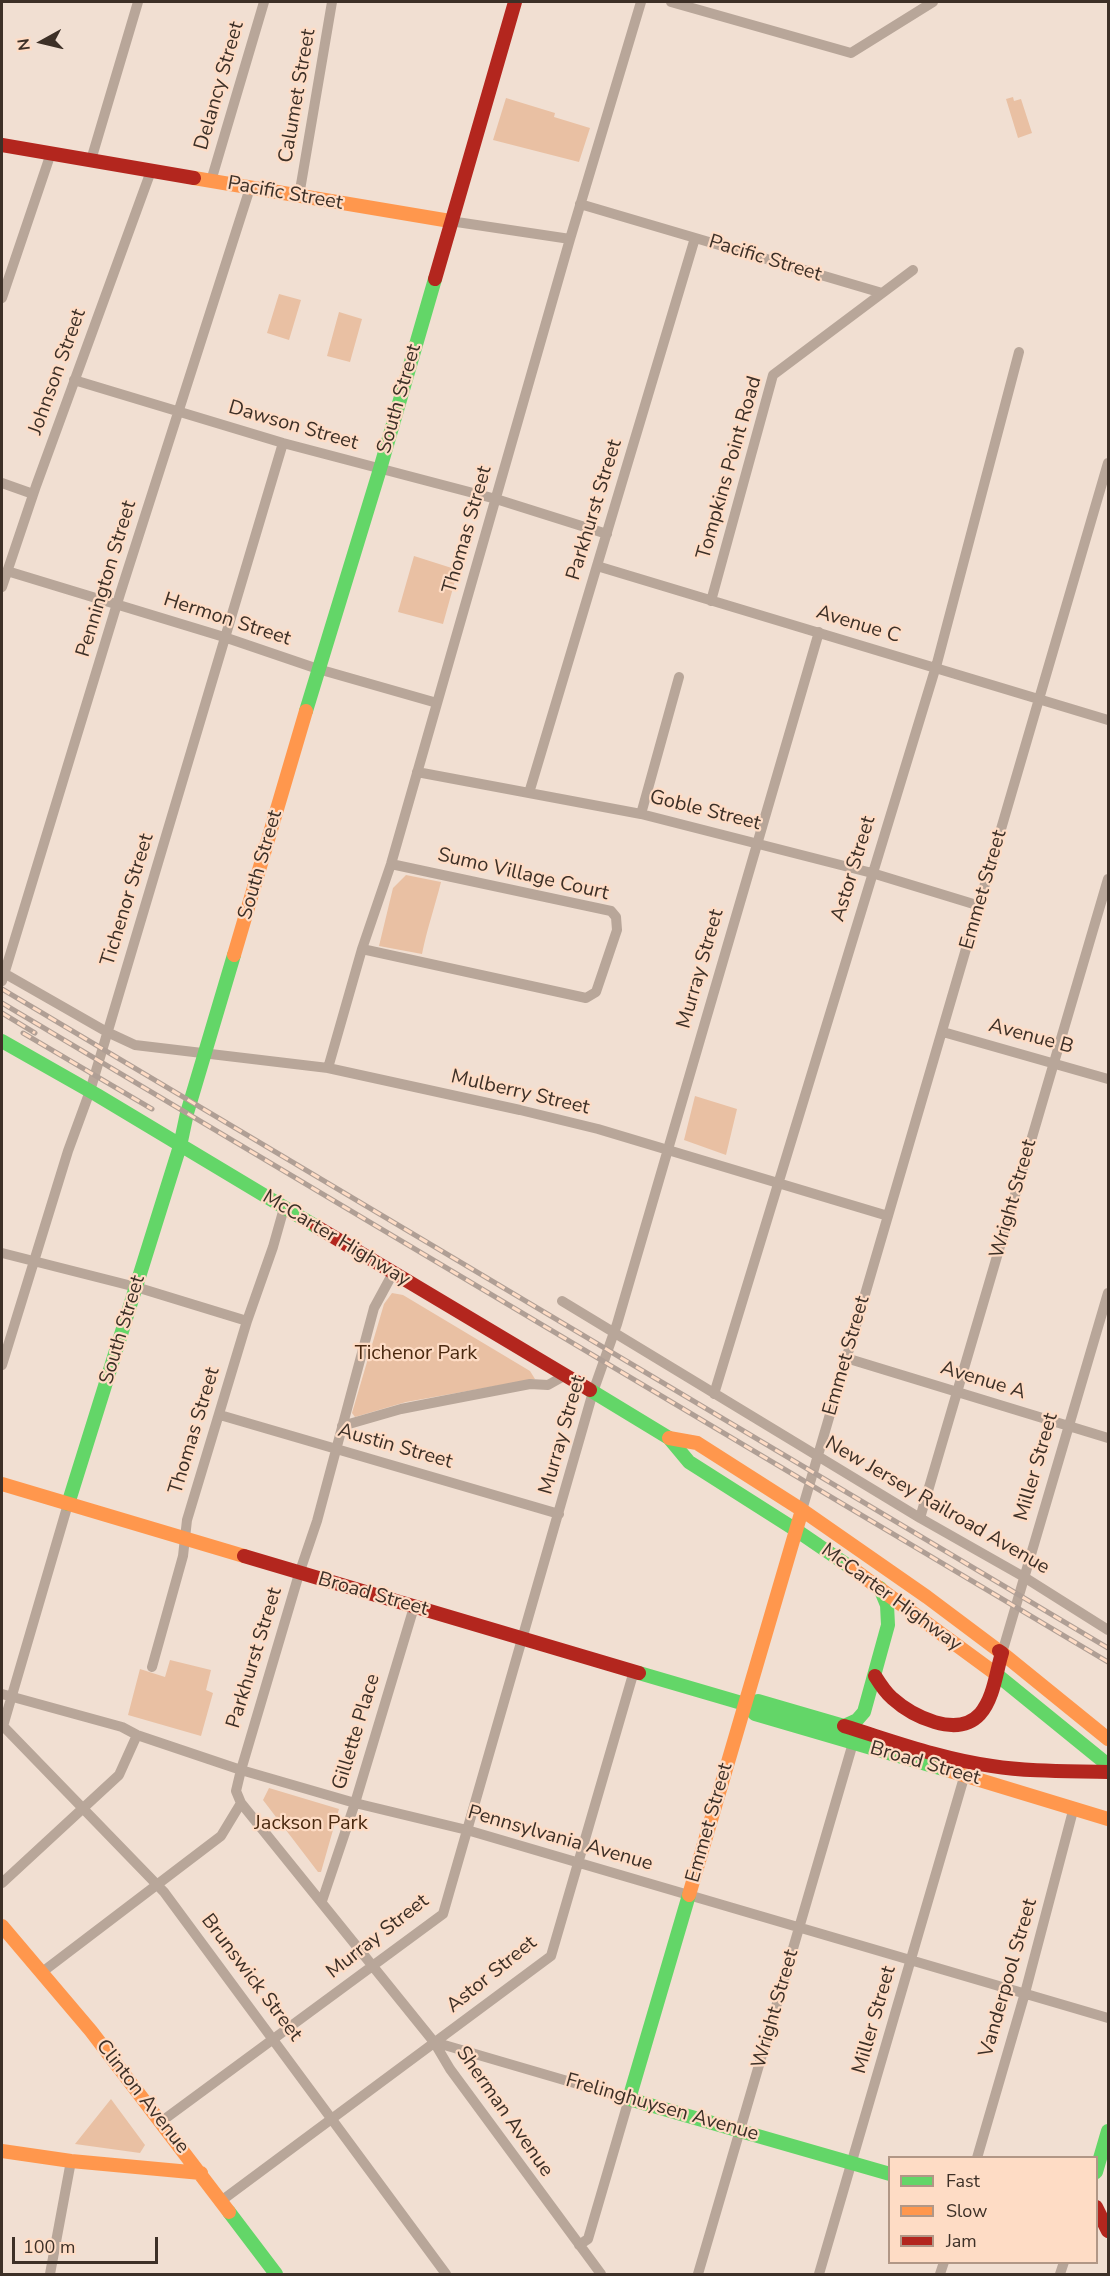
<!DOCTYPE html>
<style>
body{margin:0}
#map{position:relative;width:1110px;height:2276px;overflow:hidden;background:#f1dfd2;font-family:"Nunito Sans",sans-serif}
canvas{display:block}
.frame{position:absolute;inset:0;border:3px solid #3d3027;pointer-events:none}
.legend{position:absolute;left:888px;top:2156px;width:210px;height:108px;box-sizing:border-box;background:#fedcc5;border:2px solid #b19786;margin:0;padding:8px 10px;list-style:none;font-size:18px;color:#3d3027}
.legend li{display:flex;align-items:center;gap:12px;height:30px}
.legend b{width:30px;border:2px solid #b19786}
.north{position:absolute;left:12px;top:12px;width:60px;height:60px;-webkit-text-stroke:4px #fedcc5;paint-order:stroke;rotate:262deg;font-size:16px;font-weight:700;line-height:24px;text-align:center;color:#3d3027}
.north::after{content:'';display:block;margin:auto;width:21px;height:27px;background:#3d3027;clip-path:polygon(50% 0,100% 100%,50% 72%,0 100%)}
.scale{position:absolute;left:12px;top:2237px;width:146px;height:27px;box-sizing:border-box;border:3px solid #3d3027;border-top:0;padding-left:8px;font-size:18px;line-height:21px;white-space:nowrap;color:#3d3027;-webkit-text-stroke:4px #fedcc5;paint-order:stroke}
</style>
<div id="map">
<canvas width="1110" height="2276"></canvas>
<div class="frame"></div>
<ul class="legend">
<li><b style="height:8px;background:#63d668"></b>Fast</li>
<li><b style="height:8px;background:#ff974d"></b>Slow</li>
<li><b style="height:8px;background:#b3261e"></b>Jam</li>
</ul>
<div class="north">N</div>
<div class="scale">100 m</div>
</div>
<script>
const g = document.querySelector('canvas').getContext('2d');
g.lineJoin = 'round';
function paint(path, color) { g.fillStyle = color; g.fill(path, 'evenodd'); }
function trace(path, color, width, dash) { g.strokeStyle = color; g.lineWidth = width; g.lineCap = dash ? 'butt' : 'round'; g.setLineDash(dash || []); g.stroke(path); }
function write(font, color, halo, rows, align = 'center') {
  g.font = font + ' "Nunito Sans",sans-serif'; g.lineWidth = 4.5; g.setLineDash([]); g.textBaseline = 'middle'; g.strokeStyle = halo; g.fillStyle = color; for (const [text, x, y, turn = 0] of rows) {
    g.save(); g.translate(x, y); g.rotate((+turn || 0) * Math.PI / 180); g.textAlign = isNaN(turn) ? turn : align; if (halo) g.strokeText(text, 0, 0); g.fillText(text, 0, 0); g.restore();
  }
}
const green = new Path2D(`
 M1013 97 1014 101 1021 99 1032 133 1018 138 1006 99Z
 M506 98 555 113 554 117 590 128 579 162 493 140Z
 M279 294 301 300 289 340 267 333Z
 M339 312 362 319 350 362 327 356Z
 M414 556 458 570 443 624 398 612Z
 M406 875 441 882C435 906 427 929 422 954L379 946 393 888Z
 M695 1096 737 1109 726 1155 684 1140Z
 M392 1293 403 1295 530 1371 535 1379 406 1402 355 1417 352 1413 384 1304Z
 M170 1660 211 1670 206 1690 213 1693 201 1736 128 1715 140 1669 165 1677Z
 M269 1788 339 1809 321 1872H318L263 1800Z
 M111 2099 145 2145 140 2153 75 2144Z`);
const street = new Path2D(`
 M671 2 851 53 933 2
 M91 160 138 2
 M211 181 264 2
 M299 196 332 2
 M580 204 882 293
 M450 221 570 239
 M2 298 51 153
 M74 380 283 443 496 499 607 534
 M2 483 33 494
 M597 566 1108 720
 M7 571 224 637 318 669 437 703
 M2 587 36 486 151 171
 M711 601 773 375 913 270
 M417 772 641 814 872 873 980 906
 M529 793 695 238
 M641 814 679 677
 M362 949 586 998 596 992 617 930 616 917 611 911 391 864
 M2 972 107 1032 135 1045 328 1068 520 1110 598 1129 888 1216
 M2 981 120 594 250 188
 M943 1032 1108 1079
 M328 1068 362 949 391 864 570 239 641 2
 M2 1253 136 1287 247 1321
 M393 1273 374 1308 317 1521 299 1574 241 1770 236 1791 241 1803 434 2042 450 2069 601 2274
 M562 1301 920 1518 1024 1577 1108 1630
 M846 1358 1108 1438
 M2 1365 68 1151 90 1091 283 443
 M714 1394 937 663 1019 352
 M220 1415 559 1514
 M342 1426 401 1409 447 1400 530 1384 548 1385 564 1376
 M802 1510 1108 463
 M920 1518 1108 879
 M1002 1653 1108 1293
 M152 1667 183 1556 187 1520 247 1321 273 1247 284 1208
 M2 1694 122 1727 137 1735 241 1770 355 1803 467 1830 1108 2018
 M2 1725 164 1892 446 2274
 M3 1726 68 1504
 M2 1883 119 1775 137 1735
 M322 1901 355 1803 414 1607
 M41 1973 221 1836 241 1803
 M434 2042 629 2099 588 2239 579 2245
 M162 2121 443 1914 593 1392 617 1324 819 632
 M977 2158 1025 1993 1074 1807
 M221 2201 551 1956 634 1671
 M50 2274 71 2161
 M698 2274 853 1743
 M819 2274 965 1774
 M940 2274 944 2262
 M1060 2274 1064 2262`);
const fast = new Path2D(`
 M306 711 380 469 435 279
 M2 1041 97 1095 317 1227
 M590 1390 669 1438 689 1462 796 1530 853 1569
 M68 1504 180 1146 187 1113 234 955
 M639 1673 745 1704 755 1714 950 1771
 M996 1674 1108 1765
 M745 1704 758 1701 844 1726 857 1720 864 1712 888 1625 887 1605 880 1588
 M689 1895 629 2099 890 2174
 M1096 2172 1108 2131
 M229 2212 276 2274`);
const slow = new Path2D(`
 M194 178 450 221
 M234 955 306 711
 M669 1438 697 1443 802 1510 927 1597 999 1651
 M2 1484 244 1556
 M853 1569 996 1674
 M1002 1653 1108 1739
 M950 1771 1108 1819
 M689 1895 802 1510
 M2 1926 91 2031 229 2212
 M2 2151 71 2161 201 2173`);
const jam = new Path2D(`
 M2 145 194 178
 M435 279 515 2
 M317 1227 590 1390
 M244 1556 639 1673
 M875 1676C880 1684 885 1692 892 1698 912 1716 957 1739 980 1714 994 1698 996 1672 1002 1653L999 1651
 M844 1726C893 1741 941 1759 992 1766 1030 1772 1069 1771 1108 1772
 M1096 2207 1108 2231`);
const rail = new Path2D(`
 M2 989 1108 1648
 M2 1003 1108 1662
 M2 1013 35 1033
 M23 1033 152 1109`);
const streetNames = [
 ["Delancy Street",220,86,-74],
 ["Calumet Street",298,96,-80],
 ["Pacific Street",285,194,10],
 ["Pacific Street",765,259,17],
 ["Johnson Street",58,372,-70],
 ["South Street",400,399,-74],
 ["Dawson Street",293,426,16],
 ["Tompkins Point Road",730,468,-74],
 ["Parkhurst Street",595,510,-73],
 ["Thomas Street",468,530,-74],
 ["Pennington Street",107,579,-73],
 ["Hermon Street",227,620,18],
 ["Avenue C",858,625,17],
 ["Goble Street",705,811,14],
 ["South Street",261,865,-74],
 ["Astor Street",854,869,-73],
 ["Sumo Village Court",523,875,13],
 ["Emmet Street",984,890,-74],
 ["Tichenor Street",128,900,-73],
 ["Murray Street",701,969,-74],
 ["Avenue B",1031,1037,15],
 ["Mulberry Street",520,1093,13],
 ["Wright Street",1014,1199,-74],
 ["McCarter Highway",336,1239,31],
 ["South Street",123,1330,-73],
 ["Emmet Street",847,1356,-74],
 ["Avenue A",983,1381,17],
 ["Thomas Street",195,1431,-73],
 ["Murray Street",563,1435,-74],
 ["Austin Street",395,1447,16],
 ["Miller Street",1037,1467,-74],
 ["New Jersey Railroad Avenue",937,1506,30],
 ["Broad Street",373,1595,16],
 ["McCarter Highway",891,1598,36],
 ["Parkhurst Street",255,1658,-73],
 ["Gillette Place",357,1732,-73],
 ["Broad Street",925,1764,16],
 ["Emmet Street",710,1823,-74],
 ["Pennsylvania Avenue",560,1839,16],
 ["Murray Street",378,1937,-38],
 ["Astor Street",492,1975,-39],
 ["Brunswick Street",251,1978,53],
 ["Vanderpool Street",1009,1978,-74],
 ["Wright Street",776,2009,-74],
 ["Miller Street",875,2020,-74],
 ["Clinton Avenue",142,2097,52],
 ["Frelinghuysen Avenue",662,2108,16],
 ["Sherman Avenue",504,2112,55]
];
const parkNames = [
 ["Tichenor Park",416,1354],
 ["Jackson Park",311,1824]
];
paint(green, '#e9c0a3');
trace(street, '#b8a699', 10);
trace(fast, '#63d668', 14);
trace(slow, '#ff974d', 14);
trace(jam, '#b3261e', 14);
trace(rail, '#b09f95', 5);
trace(rail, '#fedcc5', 3, [9]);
write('20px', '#3d3027', '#fedcc5', streetNames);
write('20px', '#4a2910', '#fedcc5', parkNames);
</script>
